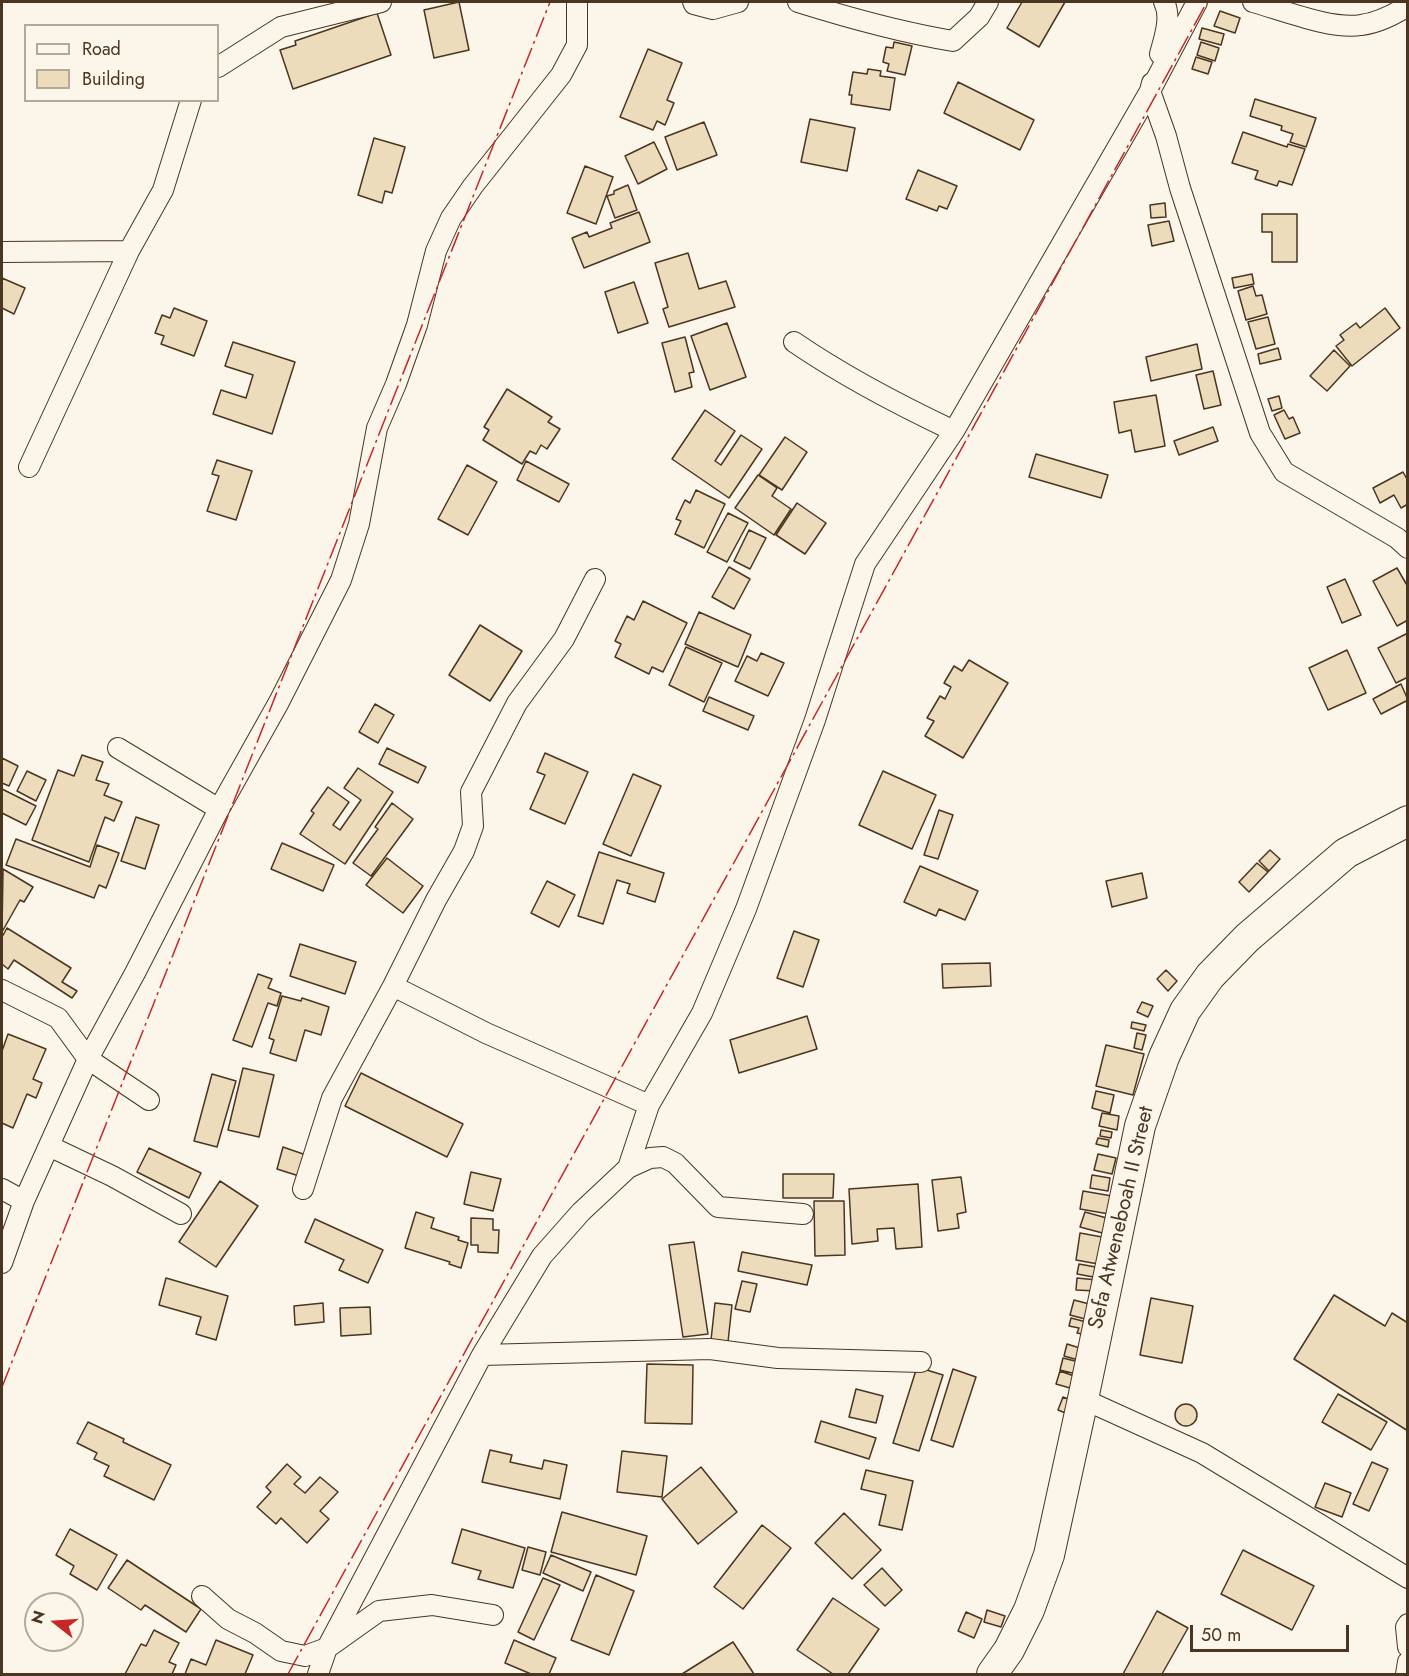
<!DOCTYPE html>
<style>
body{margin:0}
#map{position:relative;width:1409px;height:1676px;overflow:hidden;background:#fbf6e9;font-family:Jost,sans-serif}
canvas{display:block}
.frame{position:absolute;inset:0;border:3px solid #4a3520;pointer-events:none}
.legend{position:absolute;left:24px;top:24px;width:195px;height:78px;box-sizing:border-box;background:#fbf6e9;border:2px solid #b4a999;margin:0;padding:8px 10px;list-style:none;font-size:18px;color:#4a3520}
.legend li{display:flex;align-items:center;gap:12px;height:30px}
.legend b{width:30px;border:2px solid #b4a999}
.north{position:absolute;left:24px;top:1592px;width:60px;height:60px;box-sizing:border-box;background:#fbf6e9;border:2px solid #b4a999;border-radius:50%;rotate:287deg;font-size:16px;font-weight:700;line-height:24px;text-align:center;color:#4a3520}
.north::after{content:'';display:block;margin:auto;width:21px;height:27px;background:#c62828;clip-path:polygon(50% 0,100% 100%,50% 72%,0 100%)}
.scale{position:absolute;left:1190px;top:1625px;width:159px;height:27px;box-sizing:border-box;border:3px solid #4a3520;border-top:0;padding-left:8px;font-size:18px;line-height:21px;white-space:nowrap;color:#4a3520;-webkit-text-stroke:4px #fbf6e9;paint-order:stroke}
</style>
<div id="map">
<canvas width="1409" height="1676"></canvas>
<div class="frame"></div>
<ul class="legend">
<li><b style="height:8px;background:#fbf6e9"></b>Road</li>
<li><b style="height:16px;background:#ecdcbc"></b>Building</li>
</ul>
<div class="north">N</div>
<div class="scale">50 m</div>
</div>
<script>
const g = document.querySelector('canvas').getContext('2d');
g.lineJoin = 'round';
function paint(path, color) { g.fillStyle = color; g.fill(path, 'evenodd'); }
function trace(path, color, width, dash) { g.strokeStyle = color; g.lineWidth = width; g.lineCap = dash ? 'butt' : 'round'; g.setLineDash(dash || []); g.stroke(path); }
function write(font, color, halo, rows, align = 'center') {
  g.font = font + ' Jost,sans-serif'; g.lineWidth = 4.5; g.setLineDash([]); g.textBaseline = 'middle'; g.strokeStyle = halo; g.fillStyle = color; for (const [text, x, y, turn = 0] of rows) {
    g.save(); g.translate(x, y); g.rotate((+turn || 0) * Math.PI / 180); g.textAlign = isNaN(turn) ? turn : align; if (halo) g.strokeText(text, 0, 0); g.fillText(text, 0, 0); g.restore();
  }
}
const building = new Path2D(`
 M459 2 469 50 434 58 424 10Z
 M1022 2H1065L1039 47 1007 28Z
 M1220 11 1240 18 1235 33 1214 26Z
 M377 13 391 55 293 89 280 50 296 45 295 41Z
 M1202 28 1224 34 1221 45 1199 39Z
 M894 42 912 46 905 75 887 71 889 64 883 62 886 47 893 48Z
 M1201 42 1219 48 1215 61 1197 55Z
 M648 49 682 63 667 100 674 103 665 125 657 121 653 130 620 117Z
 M1196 57 1212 62 1208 74 1192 69Z
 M868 69 881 71 880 76 895 78 890 110 851 104 852 95H849L853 72 867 74Z
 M958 82 1034 120 1020 150 944 113Z
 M1255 99 1316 118 1306 147 1290 142 1293 134 1281 130 1282 126 1250 116Z
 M810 119 855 128 847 171 801 162Z
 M704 122 717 155 677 170 665 137Z
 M1243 132 1287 147 1288 144 1305 149 1292 185 1279 181 1277 186 1255 179 1258 171 1232 163Z
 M374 138 405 147 392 193 385 191 382 203 358 195Z
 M654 142 667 169 638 184 625 156Z
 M585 166 613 177 596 224 567 213Z
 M918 170 957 186 947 209 939 206 937 211 906 199Z
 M628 185 637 210 615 218 607 196 614 194V191Z
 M1165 203 1166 217 1151 218 1150 205Z
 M639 212 650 242 584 268 572 238 587 232 589 237 612 228 610 223Z
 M1262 214H1297V262H1272V232H1262Z
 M1169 221 1174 241 1152 246 1148 225Z
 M688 253 699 289 726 281 735 307 669 327 663 309 668 307 655 263Z
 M1252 274 1254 284 1234 288 1232 278Z
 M2 278 25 288 14 314 2 308Z
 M634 282 648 323 618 333 605 292Z
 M1253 286 1256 296 1262 295 1267 314 1246 320 1238 291Z
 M174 308 207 321 194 356 161 344 164 336 155 333 162 315 170 318Z
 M1385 308 1400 328 1352 366 1336 346 1344 340 1340 335 1356 323 1360 328Z
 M1268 317 1275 344 1256 349 1248 322Z
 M727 323 746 377 710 390 691 336Z
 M685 337 694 372 689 373 692 387 675 392 662 343Z
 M233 342 295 362 272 434 213 414 221 390 246 398 253 375 225 366Z
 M1197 344 1202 369 1151 381 1146 357Z
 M1278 348 1281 359 1260 364 1258 354Z
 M1334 350 1350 366 1327 391 1310 376Z
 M1213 371 1221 405 1204 409 1196 375Z
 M507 389 552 417 548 422 560 429 547 449 541 445 536 454 530 451 522 464 483 440 489 430 484 427Z
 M1156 395 1165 446 1135 452 1131 430 1119 433 1114 402Z
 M1279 396 1282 408 1272 411 1268 399Z
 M705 410 735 431 715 461 721 465 741 435 762 449 729 498 672 459Z
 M1284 410 1289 419 1293 417 1300 433 1285 439 1274 415Z
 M1213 427 1218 441 1179 455 1174 441Z
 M785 437 807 452 782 490 759 475Z
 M1036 454 1108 475 1101 498 1029 477Z
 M217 460 252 471 236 520 207 511 219 476 212 474Z
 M526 461 569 484 559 502 517 480Z
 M467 465 497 482 468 535 438 519Z
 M1403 472 1408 481V504L1401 508 1394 495 1380 503 1373 488Z
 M758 475 777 488 772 496 791 509 774 535 735 508Z
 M696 490 725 504 704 548 675 534 681 521 676 519 685 500 690 503Z
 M797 503 826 523 805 554 776 535Z
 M728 513 748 523 727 562 707 552Z
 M749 530 766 538 750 569 734 561Z
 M729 567 750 579 734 609 712 597Z
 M1397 568 1408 587V620L1397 626 1373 581Z
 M1345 579 1361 615 1342 623 1327 587Z
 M643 601 687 623 663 672 652 667 649 674 615 657 621 644 615 641 627 616 634 620Z
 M699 612 751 635 738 667 685 644Z
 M480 625 522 651 490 701 449 675Z
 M1408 633V677L1396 683 1378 648Z
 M686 647 722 663 704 702 669 685Z
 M1347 650 1366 693 1328 710 1309 668Z
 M761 653 784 663 768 696 735 681 747 656 757 661Z
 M969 660 1008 683 963 758 925 736 934 721 927 718 940 696 945 699 951 687 944 683 954 666 962 671Z
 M1401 684 1408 700 1381 714 1373 699Z
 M709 697 754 716 748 730 703 711Z
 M375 704 394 715 378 743 359 732Z
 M387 748 426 767 418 783 379 764Z
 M545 753 588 772 565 824 530 809 545 775 537 772Z
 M82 755 103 762 96 780 109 784 104 795 122 802 114 821 105 817 89 862 32 840 58 770 74 776Z
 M2 758 18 766 9 786 2 783Z
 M358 768 393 792 345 864 300 834 314 813 311 811 328 787 349 802 333 825 340 830 361 800 344 788Z
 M27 771 46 780 36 801 17 791Z
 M883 771 936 795 912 849 859 825Z
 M633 774 661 786 631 856 603 844Z
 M2 789 36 806 26 825 2 813Z
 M392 803 413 819 371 876 353 863 378 829 375 827Z
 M939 810 953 815 938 859 924 855Z
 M136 817 159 825 145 869 121 861Z
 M16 839 90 867 97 845 119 853 106 888 99 885 94 898 6 865Z
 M282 843 334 865 323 891 271 869Z
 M1270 850 1280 859 1269 871 1259 861Z
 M599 852 664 873 655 902 627 893 630 884 617 880 603 924 578 916Z
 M387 858 423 886 403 913 366 885Z
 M1257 863 1268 872 1249 892 1239 882Z
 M920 866 978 891 965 920 939 909 936 916 904 902Z
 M3 869 33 887 24 902 20 900 2 932Z
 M1142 873 1147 898 1112 907 1106 881Z
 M547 881 575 895 559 927 531 913Z
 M7 928 71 968 62 982 77 991 72 998 14 960 8 969 2 964V937Z
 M794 931 819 940 803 987 777 978Z
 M300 944 356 962 345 994 290 976Z
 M990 963 991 986 943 988 942 964Z
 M1166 970 1177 981 1168 991 1157 979Z
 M258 974 272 979 268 988 281 993 277 1006 268 1003 252 1047 233 1040Z
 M282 996 301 1001 302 998 329 1007 321 1035 305 1030 296 1061 270 1053 274 1040 269 1038Z
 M1142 1002 1153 1006 1148 1017 1137 1012Z
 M807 1016 817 1049 739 1073 730 1040Z
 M1132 1022 1146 1025 1144 1031 1131 1028Z
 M1137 1033 1146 1035 1142 1050 1134 1048Z
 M8 1034 46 1049 33 1079 42 1083 36 1098 27 1094 13 1128 2 1123V1051Z
 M1106 1045 1144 1054 1133 1095 1096 1086Z
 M243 1068 274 1075 259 1137 228 1130Z
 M361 1073 463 1124 447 1157 345 1106Z
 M212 1074 236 1081 217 1147 194 1141Z
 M1096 1091 1114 1095 1110 1113 1092 1108Z
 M1102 1113 1119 1116 1117 1130 1099 1126Z
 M1101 1130 1112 1132 1111 1138 1100 1136Z
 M1098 1138 1109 1140 1108 1147 1096 1144Z
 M283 1147 306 1155 299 1176 277 1169Z
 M149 1148 201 1173 189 1198 137 1172Z
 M1098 1154 1116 1158 1112 1174 1094 1170Z
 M471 1172 501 1179 493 1211 464 1204Z
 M783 1174H834L833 1198H783Z
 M1092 1175 1110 1178 1108 1191 1090 1188Z
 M961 1177 966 1212 957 1214 959 1228 938 1231 932 1180Z
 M220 1181 258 1206 216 1267 179 1242Z
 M918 1184 922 1247 896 1249 894 1228 877 1229 878 1241 852 1244 849 1189Z
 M1083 1191 1112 1196 1109 1214 1080 1209Z
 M814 1201H844L845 1255 815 1256Z
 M416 1212 434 1218 431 1228 459 1237 458 1240 468 1243 461 1268 449 1264 450 1262 405 1248Z
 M1085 1212 1114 1220 1110 1235 1080 1227Z
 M471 1218 493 1219V1230H499L498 1253 478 1252V1245H471Z
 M315 1219 383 1250 368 1283 339 1270 344 1260 305 1242Z
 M1080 1233 1102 1237 1098 1264 1076 1260Z
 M694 1242 708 1334 683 1337 669 1245Z
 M742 1252 812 1265 807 1285 738 1271Z
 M1079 1264 1101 1268 1099 1278 1077 1274Z
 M166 1278 228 1296 216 1340 196 1334 201 1317 159 1305Z
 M1077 1278 1097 1280 1096 1291 1076 1290Z
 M742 1281 757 1284 750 1312 735 1309Z
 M1334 1295 1385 1326 1392 1313 1408 1323V1431L1294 1359Z
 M1151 1298 1193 1306 1182 1363 1140 1355Z
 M1074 1300 1093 1305 1089 1320 1070 1315Z
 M323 1303 324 1322 295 1325 294 1306Z
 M715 1303 732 1305 728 1342 711 1340Z
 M370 1307 371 1334 341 1336 340 1308Z
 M1071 1318 1090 1323 1087 1335 1077 1333 1079 1328 1069 1326Z
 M1067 1344 1086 1350 1082 1361 1064 1356Z
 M1063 1358 1083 1363 1080 1375 1060 1370Z
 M647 1364 693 1365 692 1424 645 1423Z
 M917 1367 943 1375 919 1451 893 1443Z
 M953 1369 976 1377 953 1447 931 1440Z
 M1060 1371 1074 1376 1070 1388 1056 1384Z
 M856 1389 883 1396 876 1423 849 1417Z
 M1338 1394 1387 1422 1371 1450 1322 1422Z
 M1063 1397 1073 1401 1068 1414 1058 1410Z
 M1175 1415a11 11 0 1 1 22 0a11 11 0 1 1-22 0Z
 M821 1421 876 1438 869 1459 815 1442Z
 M88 1422 124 1439 123 1442 171 1465 154 1500 104 1476 109 1466 94 1459 97 1453 77 1443Z
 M490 1450 512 1455 510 1462 542 1469 544 1460 567 1465 560 1499 482 1482Z
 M622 1451 667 1456 662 1497 617 1492Z
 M1372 1462 1388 1469 1369 1511 1353 1504Z
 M287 1464 301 1477 294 1484 305 1493 320 1477 338 1492 320 1511 329 1519 307 1543 281 1518 276 1524 257 1507 271 1492 266 1487Z
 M701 1467 737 1512 698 1544 662 1499Z
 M866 1470 913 1481 902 1530 879 1525 886 1495 861 1489Z
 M1325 1483 1351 1493 1342 1517 1315 1507Z
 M562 1512 647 1536 636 1575 551 1552Z
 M844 1513 881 1550 852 1579 815 1543Z
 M762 1525 791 1548 743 1609 714 1587Z
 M70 1529 117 1555 97 1590 70 1574 74 1566 56 1555Z
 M462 1529 525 1548 513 1588 478 1579 481 1571 452 1563Z
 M528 1547 546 1552 540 1575 522 1570Z
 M1243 1550 1314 1586 1292 1630 1221 1594Z
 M551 1555 591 1572 583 1591 543 1573Z
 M127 1560 201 1609 186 1632 145 1605 141 1610 108 1588Z
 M882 1568 902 1590 885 1606 864 1585Z
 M596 1575 634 1591 609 1655 571 1640Z
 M543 1578 560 1585 534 1640 518 1632Z
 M833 1598 879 1629 848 1674H833L797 1650Z
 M987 1610 1005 1616 1001 1627 984 1622Z
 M1157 1611 1188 1628 1162 1674H1123Z
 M966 1612 982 1619 974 1638 958 1631Z
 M154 1630 179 1643 169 1662 176 1665 172 1674H125L141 1644 146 1646Z
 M216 1640 253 1655 245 1674H185L191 1659 206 1665Z
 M514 1640 556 1658 549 1674H531L505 1663Z
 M733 1642 754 1674H682Z`);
const street = new Path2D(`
 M693 2 694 4 713 9 738 2
 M798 2C849 18 899 32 953 41L979 17 988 2
 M1253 2C1282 10 1332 30 1361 25 1378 23 1393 15 1408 6
 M1160 54C1164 39 1172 17 1164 2
 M218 67 281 27 381 2
 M1152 83 1150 91 1166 136 1180 188 1260 433 1284 472 1397 538 1408 548
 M2 252 129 251 163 190 191 100
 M794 342C845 377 899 405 954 431
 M29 467 129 251
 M118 748 219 809
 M393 986 486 1033 649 1105
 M2 990 58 1018 88 1059 149 1100
 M49 1146 112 1176 181 1214
 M628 1168 650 1158 663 1157 675 1163 718 1207 803 1214
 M2 1189 24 1201
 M303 1189 332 1098 393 986 436 900 464 851 473 826 471 792 517 703 564 639 595 579
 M2 1263 24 1201 88 1059 135 973 219 809 279 702 341 580 359 524 377 428 396 384 417 325 436 251 451 218 473 186 561 75 577 45V2
 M482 1355 710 1349 778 1358 921 1362
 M1083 1399 1202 1453 1408 1578
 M202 1596 228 1619 255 1633 281 1651 305 1656 327 1648 379 1611 432 1605 493 1615
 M1408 1624 1406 1627 1408 1647
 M318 1674 327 1648 482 1355 542 1256 581 1212 628 1168 649 1105 702 1013 746 909 815 720 865 564 954 431 1150 91 1197 2
 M1406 1674 1408 1662`);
const primary = new Path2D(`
 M992 1674 1009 1650 1029 1610 1049 1555 1083 1399 1140 1126 1164 1057 1185 1011 1210 976 1247 938 1346 853 1408 821`);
const power = new Path2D(`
 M2 1387 550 2
 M288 1674 1207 2`);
const streetNames = [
 ["Sefa Atweneboah II Street",1122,1218,-77]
];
paint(building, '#ecdcbc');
trace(building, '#4a3520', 1.5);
trace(street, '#4a3520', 22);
trace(primary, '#4a3520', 32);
trace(street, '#fbf6e9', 20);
trace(primary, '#fbf6e9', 30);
trace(power, '#c62828', 1.5, [21, 4.5, 3, 4.5]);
write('21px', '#4a3520', '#fbf6e9', streetNames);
</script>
